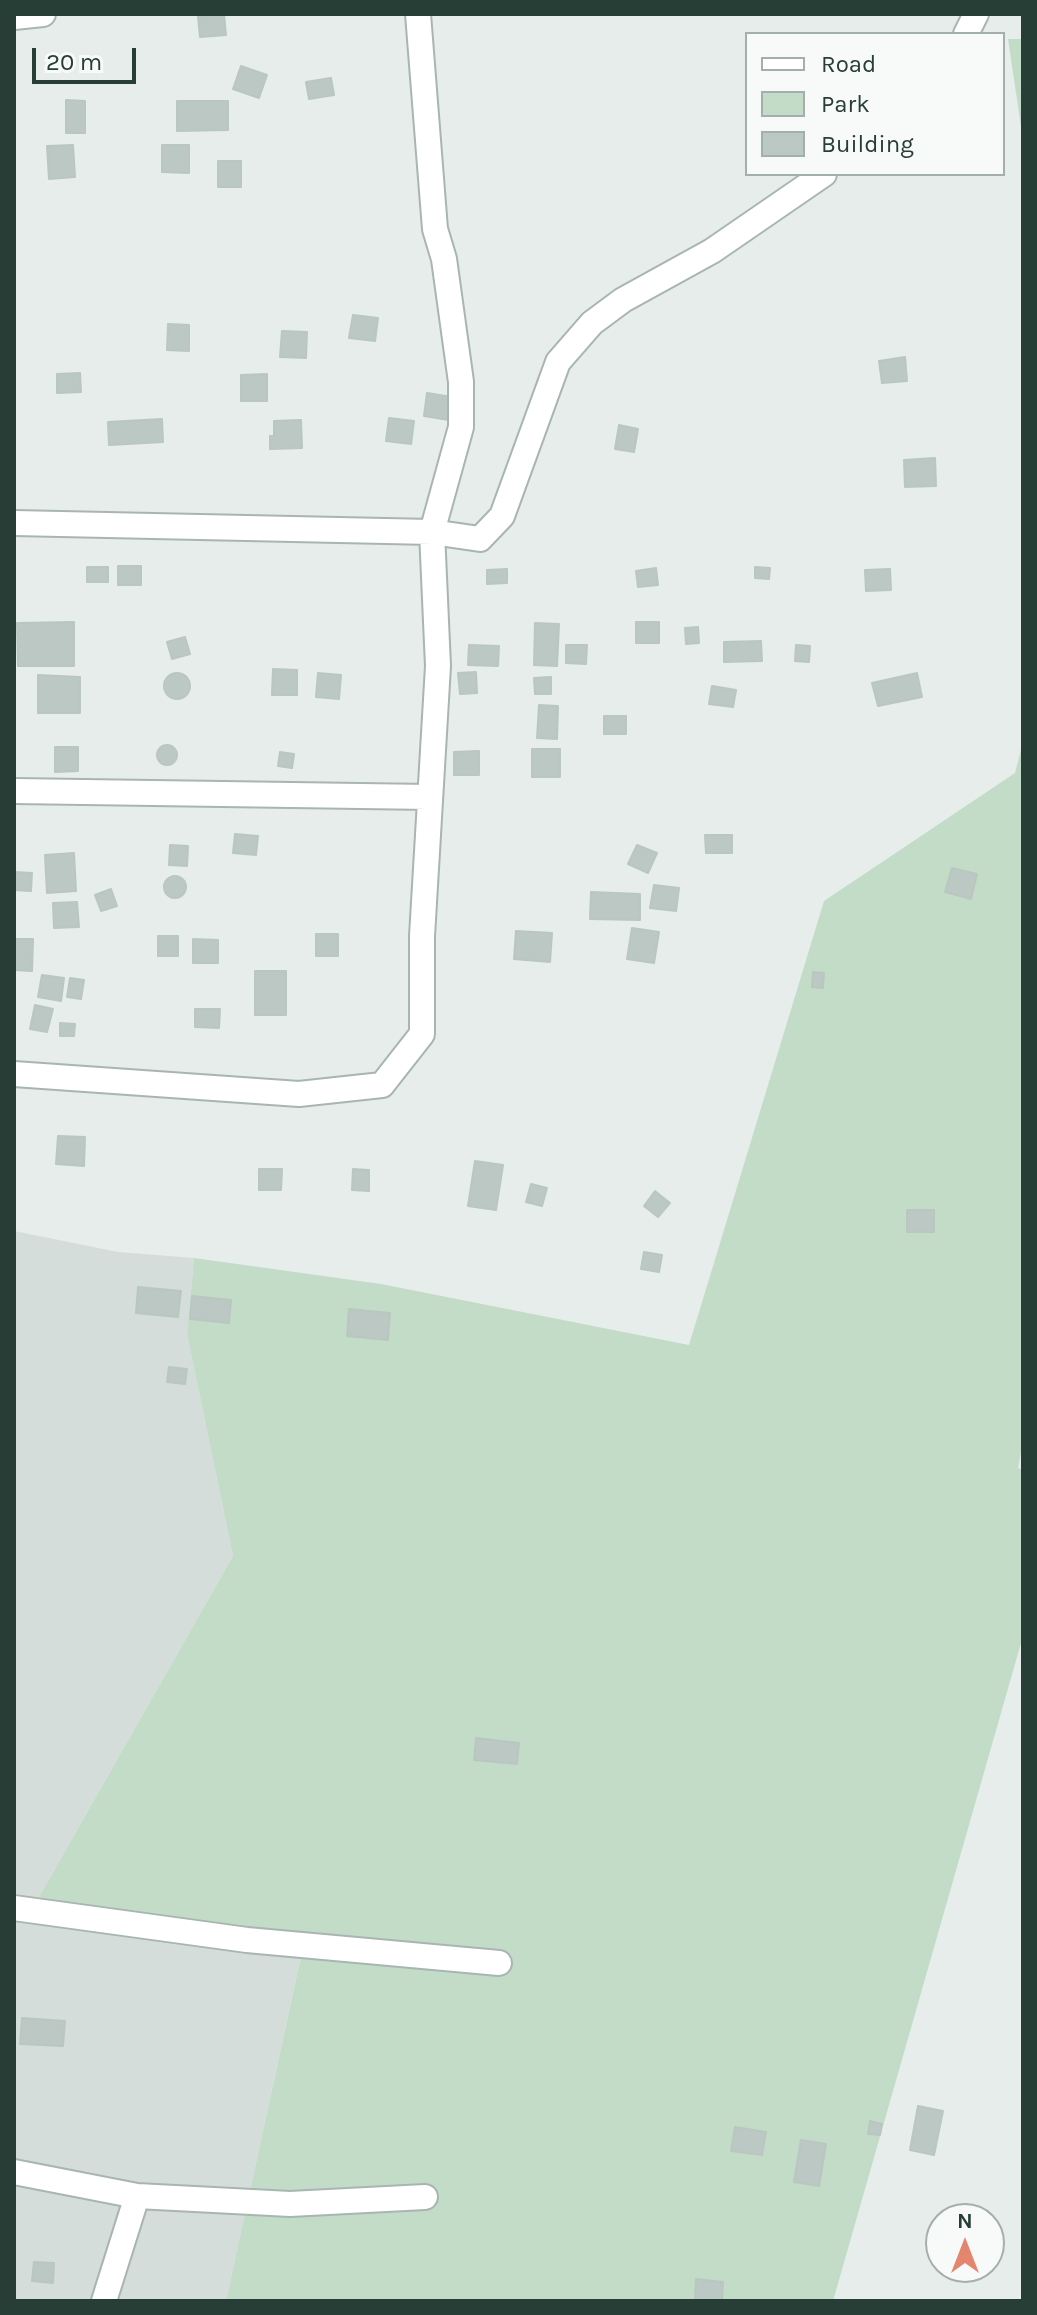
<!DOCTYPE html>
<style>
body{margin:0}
#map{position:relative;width:1037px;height:2315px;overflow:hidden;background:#e6edea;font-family:Karla,sans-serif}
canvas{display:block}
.frame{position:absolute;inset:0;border:16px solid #273e37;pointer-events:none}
.legend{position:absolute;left:745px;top:32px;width:260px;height:144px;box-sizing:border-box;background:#f7faf8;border:2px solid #a4afab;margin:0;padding:10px 14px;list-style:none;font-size:24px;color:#273e37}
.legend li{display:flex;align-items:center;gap:16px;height:40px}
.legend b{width:40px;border:2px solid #a4afab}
.north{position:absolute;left:925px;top:2203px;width:80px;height:80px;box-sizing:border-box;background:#f7faf8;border:2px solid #a4afab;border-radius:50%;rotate:0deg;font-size:22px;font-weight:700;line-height:32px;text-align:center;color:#273e37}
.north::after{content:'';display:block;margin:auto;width:28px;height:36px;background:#e4866e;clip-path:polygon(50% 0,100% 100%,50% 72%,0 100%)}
.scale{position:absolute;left:32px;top:48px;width:104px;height:36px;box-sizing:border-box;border:4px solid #273e37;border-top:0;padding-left:10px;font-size:24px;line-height:28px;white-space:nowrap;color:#273e37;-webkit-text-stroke:6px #f7faf8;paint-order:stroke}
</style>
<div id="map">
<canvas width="1037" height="2315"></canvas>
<div class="frame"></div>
<ul class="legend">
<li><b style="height:10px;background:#fff"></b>Road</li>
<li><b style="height:22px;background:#c2dcc8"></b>Park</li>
<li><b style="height:22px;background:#bcc8c3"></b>Building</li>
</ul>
<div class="north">N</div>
<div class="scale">20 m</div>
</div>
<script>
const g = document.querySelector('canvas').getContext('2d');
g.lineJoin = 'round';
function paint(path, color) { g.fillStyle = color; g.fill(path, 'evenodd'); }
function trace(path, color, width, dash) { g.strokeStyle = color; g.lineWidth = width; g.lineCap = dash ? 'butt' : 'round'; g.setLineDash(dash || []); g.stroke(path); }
const built = new Path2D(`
 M14 1231 118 1252 194 1258 187 1334 233 1556 39 1897 301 1955 226 2301H14Z`);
const green = new Path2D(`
 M1008 39H1023V140Z
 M1023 742V1441L1018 1468 1023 1470V1636L833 2301H226L301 1956 39 1897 233 1556 187 1334 194 1258 381 1284 689 1345 824 901 1015 773Z`);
const building = new Path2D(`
 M224 14 226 35 200 37 198 16Z
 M241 66 267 75 259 98 233 89Z
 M331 78 334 95 309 99 306 82Z
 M66 100 85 101V133H66Z
 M177 101H228V130L177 131Z
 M73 145 75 177 49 179 47 146Z
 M162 145H189V173L162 172Z
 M218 161H241V187H218Z
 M353 315 378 318 375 341 349 338Z
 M168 324 189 325V351L167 350Z
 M282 331 307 332 306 358 280 357Z
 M905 357 907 381 882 383 879 361Z
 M80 373 81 392 57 393V374Z
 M267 374V401H241V375Z
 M427 393 452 397 449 420 424 416Z
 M389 418 414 421 411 444 386 441Z
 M162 419 163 442 109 445 108 422Z
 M301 420 302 448 270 449V436H274V421Z
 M619 425 638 429 634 452 615 449Z
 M935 458 936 486 905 487 904 460Z
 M118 566H141V585H118Z
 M87 567H108V582H87Z
 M755 567 770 568 769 579 755 578Z
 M656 568 658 585 638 587 636 571Z
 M507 569V583L487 584V570Z
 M890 569 891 590 866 591 865 570Z
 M74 622V666H18L17 623Z
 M636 622H659V643H636Z
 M535 623 559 624 557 666 534 665Z
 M698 627 699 643 686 644 685 628Z
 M185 637 190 654 172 659 167 642Z
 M761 641 762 661 724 662V642Z
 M469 645 499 646 498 666 468 665Z
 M566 645H587L586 664 566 663Z
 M796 645 810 646 809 662 795 661Z
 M273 669 297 670V695H272Z
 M476 672 477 693 460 694 458 673Z
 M318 673 341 675 339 699 316 697Z
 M917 673 922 697 878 706 872 683Z
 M164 686a13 13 0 1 1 26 0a13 13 0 1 1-26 0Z
 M38 675 80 677V713H38Z
 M551 677V694H535L534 678Z
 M712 686 736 690 733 707 709 704Z
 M539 705 558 706 557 739 537 738Z
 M604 716H626V734H604Z
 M157 755a10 10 0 1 1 20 0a10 10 0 1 1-20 0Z
 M55 747H78V771L55 772Z
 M532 749H560V777H532Z
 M479 751V775H454V752Z
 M280 752 294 754 292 768 278 766Z
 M235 834 258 836 256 855 233 853Z
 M705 835H732V853H706Z
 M170 845 188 846 187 866 169 865Z
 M637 845 657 853 648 873 628 864Z
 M74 853 76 891 47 893 45 855Z
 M952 868 977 874 971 899 945 892Z
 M14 872 32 873 31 891 14 890Z
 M164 887a11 11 0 1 1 22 0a11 11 0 1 1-22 0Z
 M654 885 679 888 676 911 650 908Z
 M111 889 117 906 101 911 95 895Z
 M591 892 640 894V920L590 919Z
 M77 902 79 927 54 928 53 903Z
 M632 928 659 932 654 963 627 959Z
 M516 931 552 933 550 962 514 959Z
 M316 934H338V956H316Z
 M158 936H178V956H158Z
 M14 939H33L32 971 14 970Z
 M193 939 218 940V963H193Z
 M255 971H286V1015H255Z
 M813 972 824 973 823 988 812 987Z
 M42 975 64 978 61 1001 38 997Z
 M70 978 84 980 81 999 67 997Z
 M35 1005 53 1009 47 1032 30 1029Z
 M195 1009H220L219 1028 195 1027Z
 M60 1023 75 1024 74 1036H60Z
 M58 1136 85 1137 84 1166 56 1164Z
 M475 1161 503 1165 496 1210 468 1206Z
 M259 1169H282L281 1190H259Z
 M353 1169 369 1170V1191L352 1190Z
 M531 1184 547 1188 542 1206 526 1202Z
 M655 1191 670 1203 658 1217 644 1206Z
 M907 1210H934V1232H907Z
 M644 1252 662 1255 659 1272 641 1269Z
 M138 1287 181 1291 178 1317 136 1313Z
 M192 1296 231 1300 229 1323 190 1319Z
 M349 1309 390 1313 388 1340 347 1336Z
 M169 1367 187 1369 185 1384 167 1382Z
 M476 1738 519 1743 517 1764 474 1760Z
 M22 2018 65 2021 63 2046 20 2044Z
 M918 2106 943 2111 934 2155 910 2150Z
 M870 2121 882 2124 880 2135 868 2134Z
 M735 2127 766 2132 762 2155 731 2151Z
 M801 2140 826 2144 819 2186 794 2182Z
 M34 2262 54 2263 53 2283 32 2281Z
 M696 2279 723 2282 722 2301H695Z`);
const street = new Path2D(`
 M14 17 43 14
 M966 34 976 14
 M14 523 432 532 480 539 502 516 558 362 592 323 623 300 712 251 824 174
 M14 791 430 797
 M14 1074 299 1094 382 1085 422 1034V936L438 666 432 532 461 427V382L444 259 435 229 418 14
 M14 1908 247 1940 499 1963
 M14 2172 137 2196 290 2204 425 2197
 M104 2301 137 2196`);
paint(built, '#d4ddd9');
paint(green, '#c2dcc8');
paint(building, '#bcc8c3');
trace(building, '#b9c7c0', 2);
trace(street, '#a9b5b1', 28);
trace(street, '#fff', 24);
</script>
